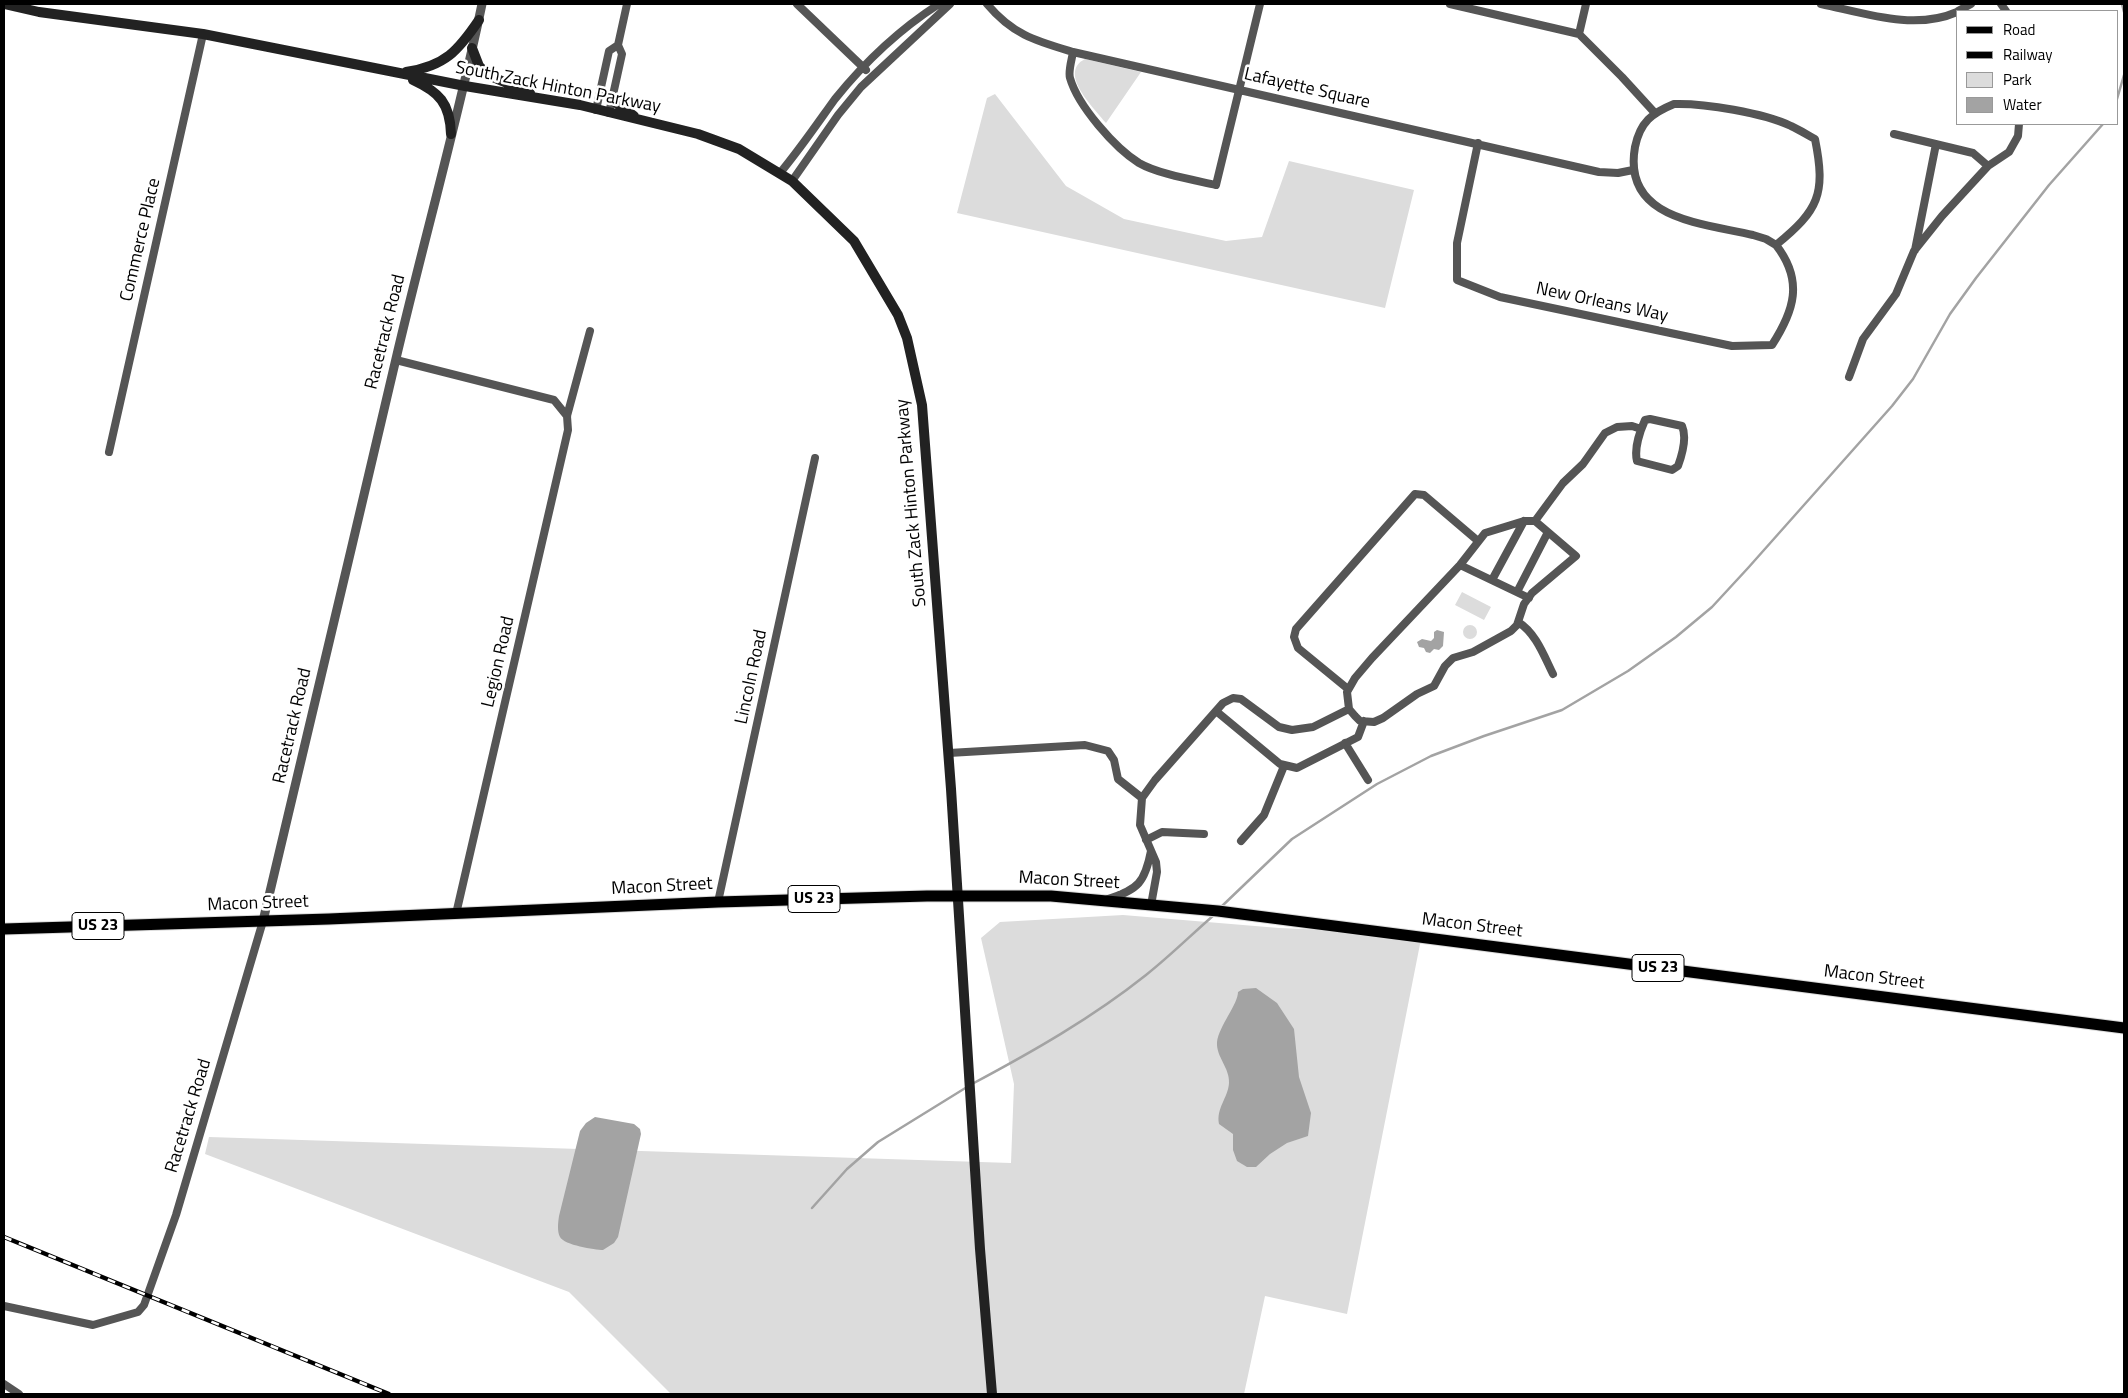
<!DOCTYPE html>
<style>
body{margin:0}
#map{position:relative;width:2128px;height:1398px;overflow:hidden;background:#fff;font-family:"Titillium Web",sans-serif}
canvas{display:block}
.frame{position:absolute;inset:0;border:5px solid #000;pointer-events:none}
.legend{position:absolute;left:1956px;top:10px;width:162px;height:115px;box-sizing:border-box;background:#fff;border:1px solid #999;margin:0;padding:6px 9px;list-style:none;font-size:15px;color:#000}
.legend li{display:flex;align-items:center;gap:10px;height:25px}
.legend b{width:25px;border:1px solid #999}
</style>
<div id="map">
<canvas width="2128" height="1398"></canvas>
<div class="frame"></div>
<ul class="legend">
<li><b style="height:6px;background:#000"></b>Road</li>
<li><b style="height:6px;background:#000"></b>Railway</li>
<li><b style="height:14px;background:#dcdcdc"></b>Park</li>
<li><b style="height:14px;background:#a3a3a3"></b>Water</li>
</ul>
</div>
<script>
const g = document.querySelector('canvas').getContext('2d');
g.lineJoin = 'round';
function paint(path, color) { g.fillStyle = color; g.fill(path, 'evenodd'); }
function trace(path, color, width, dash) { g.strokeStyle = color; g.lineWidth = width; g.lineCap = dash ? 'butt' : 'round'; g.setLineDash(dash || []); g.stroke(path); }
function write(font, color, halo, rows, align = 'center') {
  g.font = font + ' "Titillium Web",sans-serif'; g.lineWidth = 5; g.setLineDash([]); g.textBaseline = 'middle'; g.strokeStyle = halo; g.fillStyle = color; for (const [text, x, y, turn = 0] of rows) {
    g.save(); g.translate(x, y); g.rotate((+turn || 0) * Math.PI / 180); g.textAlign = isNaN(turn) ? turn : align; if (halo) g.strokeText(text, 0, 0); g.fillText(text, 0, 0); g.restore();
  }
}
const green = new Path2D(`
 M1085 59 1141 72 1106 123C1095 109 1057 73 1085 59Z
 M995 94 1066 186 1124 219 1226 241 1262 237 1289 161 1414 190 1385 308 957 213 987 98Z
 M1462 592 1491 607 1484 620 1455 605Z
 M1463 632a7 7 0 1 1 14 0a7 7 0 1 1-14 0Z
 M1123 915 1279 928 1422 934 1347 1314 1265 1296 1244 1394H671L569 1292 205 1154 209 1137 1011 1163 1014 1084 981 938 1000 922Z`);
const water = new Path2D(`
 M1437 630 1444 632 1443 646 1439 650 1434 649 1430 653 1426 652 1424 648 1419 647 1417 642 1422 639 1431 641 1434 638V632Z
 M1256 988 1277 1003 1294 1029 1299 1077 1311 1113 1308 1136 1287 1143 1270 1154 1256 1167H1247L1237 1161 1233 1150V1134L1219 1124C1216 1108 1228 1098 1229 1083 1230 1068 1216 1057 1217 1042 1219 1026 1238 1004 1238 992L1243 989Z
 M595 1117 634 1124 640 1129 641 1134 618 1237 614 1243 603 1250C595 1250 564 1245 560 1237 557 1231 558 1223 559 1216L580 1131 586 1123Z`);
const stream = new Path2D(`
 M2122 4 2124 12
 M2117 99 2124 75
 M1221 907 1292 839 1377 784 1431 756 1484 736 1562 710 1628 671 1676 637 1712 607 1748 568 1892 406 1913 379 1950 314 1976 278 2049 185 2103 124
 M972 1084C1032 1052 1092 1018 1146 975 1170 956 1191 935 1214 915
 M812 1208 847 1169 878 1142 967 1087`);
const minor = new Path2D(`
 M797 4 866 70
 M987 4C1013 35 1036 41 1073 52L1599 172 1618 173 1633 170
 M1450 4 1579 34 1622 77 1654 112
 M1821 4C1864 13 1914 31 1957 12
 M2001 4 2006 11
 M1958 11 1971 4
 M1579 34 1586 4
 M1073 52C1072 59 1068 71 1070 78 1078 106 1115 148 1139 163 1158 174 1194 180 1216 185L1260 4
 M1674 104C1704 103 1764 113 1791 126 1800 130 1807 135 1815 139 1826 194 1819 210 1776 245L1766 239 1753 235C1703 223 1622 220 1635 147 1640 122 1652 113 1674 104Z
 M596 110 609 51 618 45
 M609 113 622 54 618 45 627 4
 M1894 134 1973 153 1988 166
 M1478 143 1457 243V280L1500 297 1732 346 1772 345C1794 311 1804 281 1776 245
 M780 173C800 149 817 124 835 99 864 63 900 29 939 4
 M792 181 838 115 861 87 950 4
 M1915 250 1936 144
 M396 360 554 400 567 416
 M1849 377 1863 339 1896 294 1914 251 1942 216 1988 166 2009 152 2018 136 2019 124
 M1650 419 1682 426C1687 437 1682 455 1678 466L1672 470 1637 461C1634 449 1640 431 1645 420Z
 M109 452 203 34
 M1524 521H1535L1576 556 1532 593 1524 604 1517 625 1511 631 1473 652 1453 658 1445 666 1434 686 1417 694 1383 718 1374 722 1360 721 1355 716 1349 709 1347 692 1355 678 1372 658 1460 565 1485 533Z
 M1535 521 1563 483 1583 464 1605 433 1617 427 1632 426 1641 429
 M1460 565 1529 598
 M1492 580 1524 521
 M1517 592 1548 532
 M1518 622C1536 633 1544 656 1553 674
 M1348 689 1298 648 1294 637 1296 629 1415 494 1424 495 1478 541
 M1216 711 1280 764 1297 768 1358 737 1364 721
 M1345 743 1368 780
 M949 753 1085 745 1108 751 1114 760 1118 779 1142 798
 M1146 840 1162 832 1204 834
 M1241 841 1264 815 1284 766
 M1108 899C1138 890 1145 882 1151 851
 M718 902 815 458
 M1151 905 1157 872 1156 862 1140 825 1142 798 1155 780 1223 703 1233 698 1241 699 1279 727 1292 730 1313 727 1349 709
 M456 914 568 430 567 416 590 331
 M4 1306 93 1325 138 1312 144 1305 176 1215 263 921
 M4 1384 19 1394`);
const tertiary = new Path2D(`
 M263 921C308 735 351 549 395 363 423 243 457 124 482 4`);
const secondary = new Path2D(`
 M4 4 39 12 203 34 465 86 580 105 698 134 739 149 792 181 854 241 898 315 907 338 922 405 951 789 980 1249 992 1394
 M472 48 479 66 488 75 530 93
 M406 72C445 66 458 51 479 20
 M413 80C439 92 450 103 451 134
 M612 96 615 102 634 116`);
const primary = new Path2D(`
 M4 929 329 919 718 902 927 896H1051L1218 911 2124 1028`);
const rail = new Path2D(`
 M4 1237 389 1394`);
const shields = [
 [814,899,52],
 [98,926,52],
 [1658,968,52]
];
const shieldNames = [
 ["US 23",814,899],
 ["US 23",98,926],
 ["US 23",1658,968]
];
const streetNames = [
 ["South Zack Hinton Parkway",558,88,11],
 ["Lafayette Square",1307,89,13],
 ["Commerce Place",141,240,-77],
 ["New Orleans Way",1602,303,12],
 ["Racetrack Road",386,332,-76],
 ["South Zack Hinton Parkway",912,503,-95],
 ["Legion Road",499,662,-77],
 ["Lincoln Road",752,677,-78],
 ["Racetrack Road",293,726,-77],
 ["Macon Street",1069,881,3],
 ["Macon Street",662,887,-3],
 ["Macon Street",258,904,-2],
 ["Macon Street",1472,926,7],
 ["Macon Street",1874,978,7],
 ["Racetrack Road",189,1116,-73]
];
paint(green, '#dcdcdc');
paint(water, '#a3a3a3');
trace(stream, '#a3a3a3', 2.5);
trace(primary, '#dbdbdb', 13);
trace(minor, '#555', 8);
trace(tertiary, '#555', 9);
trace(secondary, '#222', 10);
trace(primary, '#000', 11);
trace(rail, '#000', 4.5);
trace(rail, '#fff', 2.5, [8]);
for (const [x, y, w] of shields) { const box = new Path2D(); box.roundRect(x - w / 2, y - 13.5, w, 27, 4); g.fillStyle = '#fff'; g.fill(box); trace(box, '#000', 1); }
write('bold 16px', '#000', null, shieldNames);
write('18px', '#000', '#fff', streetNames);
</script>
